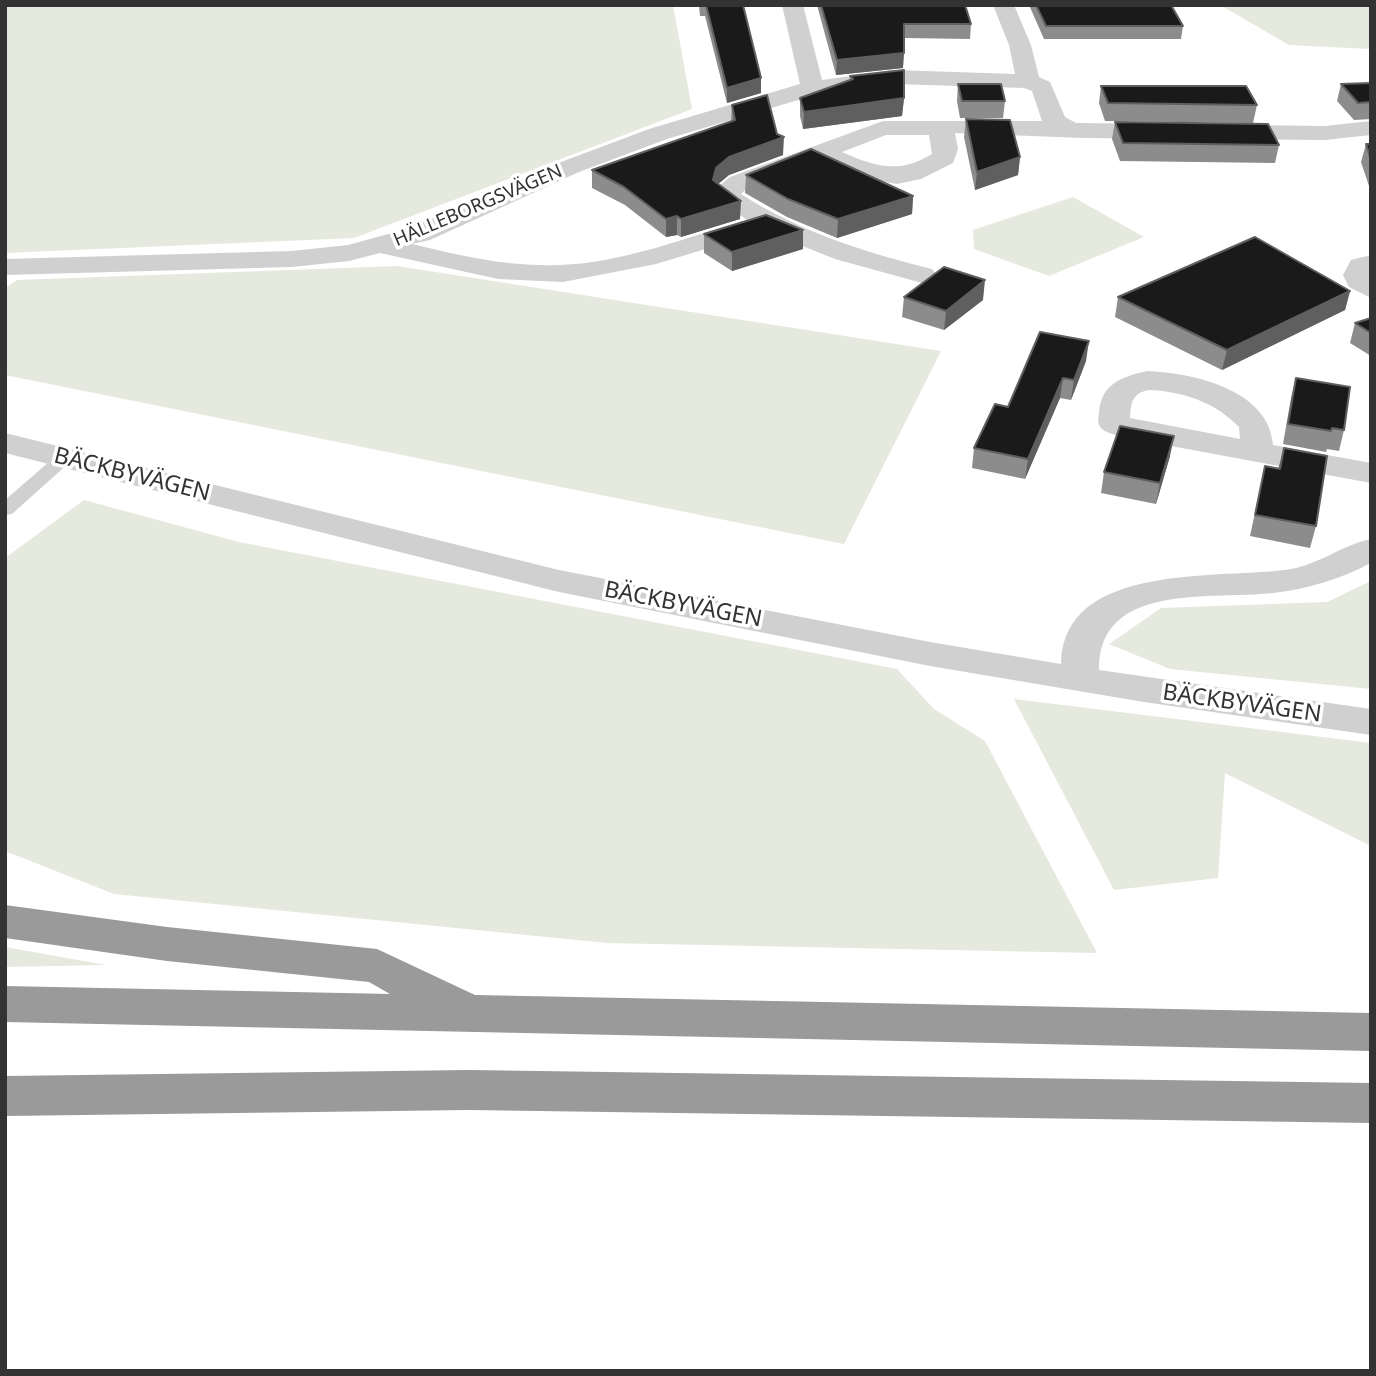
<!DOCTYPE html>
<meta charset="utf-8">
<style>
body{margin:0}
#map{position:relative;width:1376px;height:1376px;overflow:hidden;background:#fff;font-family:"Noto Sans",sans-serif}
canvas{display:block}
.frame{position:absolute;inset:0;border:7px solid #333;pointer-events:none}
</style>
<div id="map">
<canvas width="1376" height="1376"></canvas>
<div class="frame"></div>
</div>
<script>
const g = document.querySelector('canvas').getContext('2d');
g.lineJoin = 'round';
function paint(path, color) { g.fillStyle = color; g.fill(path, 'evenodd'); }
function trace(path, color, width, dash) { g.strokeStyle = color; g.lineWidth = width; g.lineCap = dash ? 'butt' : 'round'; g.setLineDash(dash || []); g.stroke(path); }
function write(font, color, halo, rows, align = 'center') {
  g.font = font + ' "Noto Sans",sans-serif'; g.lineWidth = 7; g.setLineDash([]); g.textBaseline = 'middle'; g.strokeStyle = halo; g.fillStyle = color; for (const [text, x, y, turn = 0] of rows) {
    g.save(); g.translate(x, y); g.rotate((+turn || 0) * Math.PI / 180); g.textAlign = isNaN(turn) ? turn : align; if (halo) g.strokeText(text, 0, 0); g.fillText(text, 0, 0); g.restore();
  }
}
const green = new Path2D(`
 M5 5H673L692 109 354 238 5 253Z
 M1220 5H1371V49L1289 45Z
 M1073 197 1144 237 1049 276 974 249 973 230Z
 M397 266 941 351 844 544 5 375V288L17 280Z
 M84 500 239 542 897 669 934 709 985 741 1097 953 607 943 114 894 5 851V558Z
 M1371 581V689L1170 669 1109 644 1161 608 1327 602Z
 M1014 699 1371 743V846L1225 773 1218 878 1114 890Z
 M5 947 106 965 5 967Z`);
const lane = new Path2D(`
 M64 453 73 458 70 462 12 514 5 515V500L58 454Z`);
const street = new Path2D(`
 M782 5H803L822 80 894 70 1015 74 1009 45 993 5H1014L1031 45 1039 77 1050 82 1065 117 1076 123 1325 126 1371 121V135L1325 140 1083 138 955 133 958 149 953 163 921 179 897 184 858 177 820 161 748 187 741 194C800 232 864 252 932 269L936 275 932 281 922 283 835 259 765 231 656 264 563 282 498 279 380 253 349 261 292 267 5 275V259L292 251 348 245 410 228 561 162 649 129 800 84ZM894 84 1024 88 1032 91 1042 121H883L730 177 718 187 714 196 747 220C686 237 624 263 560 265 509 267 461 256 412 244L430 240 579 172 667 139 815 95ZM886 135H929L932 154C900 174 875 167 842 152Z
 M1371 255V298L1349 287 1343 275 1351 260Z
 M1147 371C1192 373 1269 389 1273 445L1371 463V483L1133 439C1124 436 1109 435 1102 429 1097 424 1098 419 1099 413 1101 384 1121 377 1147 371ZM1148 390C1182 391 1215 402 1239 427L1240 439 1130 418C1131 402 1132 394 1148 390Z
 M5 433 559 570 930 642 1061 664C1063 560 1223 580 1291 569 1319 564 1343 545 1371 539V563C1340 579 1308 589 1273 593 1214 600 1098 581 1099 670L1371 709V735L1144 702 930 666 559 592 5 453Z`);
const highway = new Path2D(`
 M5 905 167 927 377 949 475 995 1371 1013V1051L5 1022V986L390 994 369 982 167 961 5 938Z
 M469 1070 1371 1083V1123L469 1110 5 1116V1076Z`);
const wall = new Path2D(`
 M699 5H743L761 93 727 103 705 16H700Z
 M817 5H965L971 24 970 39 904 38 903 68 836 75Z
 M1029 5H1171L1183 26 1181 39H1044Z
 M850 76 904 98 902 116 803 129 800 116V98L850 80Z
 M1371 83V119L1354 120 1337 101 1341 84Z
 M958 84 1005 101 1003 118H960L957 101Z
 M1101 86 1190 87 1257 105 1253 123 1105 121 1099 103Z
 M732 105 783 155 729 175 718 184 740 219 681 237 677 235 666 237 625 205 592 188V170L731 121Z
 M966 119 1020 157 1018 175 975 190 964 137Z
 M1115 122 1279 145 1275 163 1120 161 1112 139Z
 M1366 144H1371V192L1361 162Z
 M746 175 913 196 912 214 837 238 787 217 745 193Z
 M704 234 803 249 732 271 704 253Z
 M1350 291 1345 310 1222 370 1115 317 1118 297Z
 M904 297 983 300 944 330 902 317Z
 M1371 318V356L1350 343 1355 323Z
 M1086 361 1071 400 1060 398 1025 479 972 468 974 448 1008 407Z
 M1296 378 1344 430 1339 451 1327 449 1326 452 1283 444 1291 398Z
 M1284 448 1316 526 1310 548 1250 536 1265 466 1278 469Z
 M1170 456 1156 504 1101 493 1104 472Z`);
const shadedWall = new Path2D(`
 M904 53 903 68 836 75 837 60Z
 M761 78V93L727 103V88Z
 M904 98 902 116 803 129 804 112Z
 M784 137 783 155 729 175 716 186 713 180 716 168 729 157Z
 M1020 157 1018 175 975 190 977 172Z
 M913 196 912 214 837 238 838 219Z
 M741 201 740 219 681 237V219Z
 M677 216V235L666 237V219Z
 M803 230V249L732 271V252Z
 M985 280 983 300 944 330 946 311Z
 M1350 291 1345 310 1222 370 1227 350Z
 M1089 341 1086 361 1071 400 1074 380Z
 M1063 378 1060 398 1025 479 1028 459Z
 M1174 436 1170 456 1156 504 1160 483Z`);
const building = new Path2D(`
 M706 5H743L761 78 727 88Z
 M821 5H965L971 24H904V53L837 60Z
 M1036 5H1171L1183 26H1046Z
 M904 70V98L804 112 800 98 853 79 850 76Z
 M1371 83V102L1358 103 1341 84Z
 M958 84H1001L1005 101H962Z
 M1101 86H1246L1257 105 1108 103Z
 M767 95 777 134 784 137 729 157 716 168 713 180 741 201 681 219 677 216 666 219 624 187 592 170 735 120 732 105Z
 M966 119 1010 120 1020 157 977 172Z
 M1115 122 1268 124 1279 145 1123 143Z
 M1366 144H1371V160Z
 M811 149 913 196 838 219 788 199 746 175Z
 M766 215 803 230 732 252 704 234Z
 M1255 237 1350 291 1227 350 1118 297Z
 M944 267 985 280 946 311 904 297Z
 M1371 318V333L1355 323Z
 M1040 332 1089 341 1074 380 1063 378 1028 459 974 448 995 404 1008 407Z
 M1296 378 1350 387 1344 430 1332 428 1331 431 1288 424Z
 M1120 426 1174 436 1160 483 1104 472Z
 M1284 448 1327 456 1316 526 1255 515 1265 466 1280 469Z`);
const farStreetnames = [
 ["HÄLLEBORGSVÄGEN",478,206,-23]
];
const streetNames = [
 ["BÄCKBYVÄGEN",132,475,14],
 ["BÄCKBYVÄGEN",683,605,11],
 ["BÄCKBYVÄGEN",1242,704,8]
];
paint(green, '#e6e9dd');
paint(lane, '#d0d0d0');
paint(street, '#d0d0d0');
paint(highway, '#9a9a9a');
paint(wall, '#8c8c8c');
paint(shadedWall, '#5f5f5f');
paint(building, '#1a1a1a');
trace(building, '#5f5f5f', 2);
write('19px', '#333', '#fff', farStreetnames);
write('23px', '#333', '#fff', streetNames);
</script>
